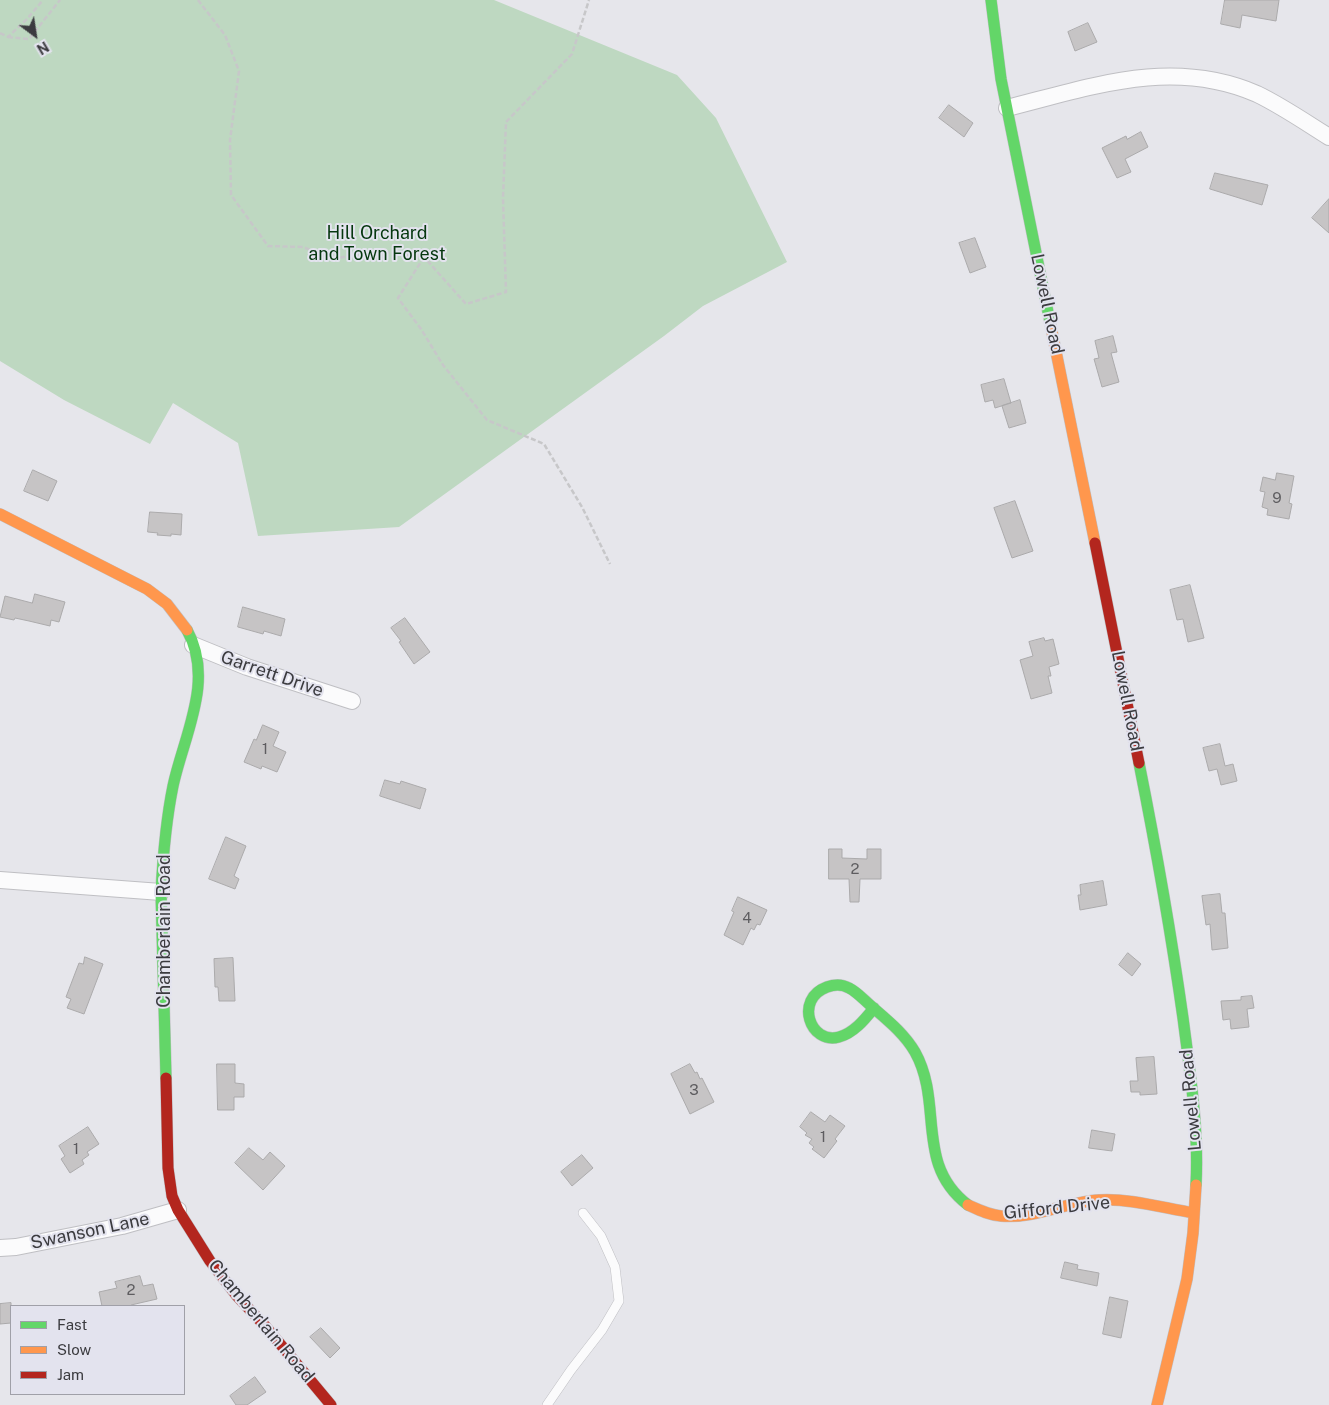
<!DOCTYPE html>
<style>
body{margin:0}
#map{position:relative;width:1329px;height:1405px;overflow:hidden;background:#e6e6eb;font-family:"Public Sans",sans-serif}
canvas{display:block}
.legend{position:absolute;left:10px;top:1305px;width:175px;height:90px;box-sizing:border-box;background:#e3e3ee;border:1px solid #a0a0a8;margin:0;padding:6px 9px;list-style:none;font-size:15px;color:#3b3b3f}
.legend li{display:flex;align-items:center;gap:10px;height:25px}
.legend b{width:25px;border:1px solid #a0a0a8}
.north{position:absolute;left:10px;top:10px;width:50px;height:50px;-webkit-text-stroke:4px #e3e3ee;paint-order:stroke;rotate:149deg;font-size:14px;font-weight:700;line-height:20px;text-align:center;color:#3b3b3f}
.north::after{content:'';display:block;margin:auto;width:18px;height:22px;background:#3b3b3f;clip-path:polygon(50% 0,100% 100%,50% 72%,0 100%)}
</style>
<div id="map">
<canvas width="1329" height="1405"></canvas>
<ul class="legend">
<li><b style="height:6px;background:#63d668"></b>Fast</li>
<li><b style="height:6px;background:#ff974d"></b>Slow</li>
<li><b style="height:6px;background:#b3261e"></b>Jam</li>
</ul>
<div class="north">N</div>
</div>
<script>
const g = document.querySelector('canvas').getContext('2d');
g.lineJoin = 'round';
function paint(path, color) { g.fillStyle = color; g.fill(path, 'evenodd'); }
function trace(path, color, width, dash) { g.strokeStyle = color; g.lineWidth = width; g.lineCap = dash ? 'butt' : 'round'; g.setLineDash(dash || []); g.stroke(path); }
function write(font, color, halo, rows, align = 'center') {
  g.font = font + ' "Public Sans",sans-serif'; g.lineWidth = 4; g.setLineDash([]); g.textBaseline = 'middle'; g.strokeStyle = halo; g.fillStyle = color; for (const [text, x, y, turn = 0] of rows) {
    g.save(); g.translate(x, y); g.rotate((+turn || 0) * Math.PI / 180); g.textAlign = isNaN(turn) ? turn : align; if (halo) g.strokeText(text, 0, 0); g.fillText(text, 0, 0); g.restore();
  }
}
const green = new Path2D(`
 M0 0H494L677 75 716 118 787 262 703 306 664 336 399 527 258 536 238 443 173 403 150 444 64 400 0 361Z`);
const building = new Path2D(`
 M1225 0H1279L1276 21 1242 15 1240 28 1221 24Z
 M1088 23 1097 42 1075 51 1068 32Z
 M949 105 973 123 964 137 939 118Z
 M1141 132 1148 147 1125 159 1131 172 1117 178 1102 148 1126 136 1127 139Z
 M1215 173 1268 185 1262 205 1210 189Z
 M1329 199V233L1312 218Z
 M975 238 986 267 970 273 959 243Z
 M1113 336 1117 352 1111 353 1119 382 1102 387 1094 359 1099 358 1095 341Z
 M1004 379 1011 403 995 408 993 400 985 402 981 385Z
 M1020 400 1026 423 1009 428 1002 406Z
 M33 470 57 481 48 501 24 491Z
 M1277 473 1294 476 1289 503 1292 504 1289 519 1267 515 1268 509 1262 507 1265 492 1260 491 1263 477 1275 480Z
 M1015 501 1033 551 1012 558 994 508Z
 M150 512 182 514 181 535 171 534V536L157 535 158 533 148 532Z
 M1190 585 1204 638 1188 642 1183 619 1177 620 1170 590Z
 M35 594 65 602 59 622 51 620 50 626 29 621 15 618 14 620 0 617 5 596 32 603Z
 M243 607 285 619 281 636 264 631 263 634 238 627Z
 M405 618 430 652 414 664 399 642 401 641 391 628Z
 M1044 638 1045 641 1053 639 1059 664 1049 667 1051 676H1048L1052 693 1031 699 1020 660 1033 656 1029 642Z
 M263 725 279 732 273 746 286 752 277 772 262 766 261 769 244 762 254 739 256 740Z
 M1220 744 1225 766 1233 764 1237 781 1221 785 1217 769 1209 771 1203 748Z
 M385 780 400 784 401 781 426 789 420 809 380 796Z
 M226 837 246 846 234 876 239 879 235 889 209 879Z
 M829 849H842V858L867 859V849H881V879H860L859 902H850L849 879H829Z
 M1103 881 1107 905 1080 910 1078 895H1081L1080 885Z
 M1220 894 1222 913H1225L1228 948 1212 950 1210 924 1206 925 1202 896Z
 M738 897 767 910 760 925 757 924 754 930 751 928 743 945 724 935 734 912 732 911Z
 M1128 953 1141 964 1132 976 1119 965Z
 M85 957 103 964 84 1014 67 1008 71 999 66 997 79 963 83 964Z
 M233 958 235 1001H219L218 987H215L214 959Z
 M1252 996 1254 1008 1247 1009 1249 1027 1231 1029 1230 1019 1223 1020 1221 1001 1241 1000V997Z
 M1154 1057 1157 1094 1140 1095V1092H1131L1130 1081H1138L1136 1058Z
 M217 1064H235V1083L244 1084V1097H234V1110H218Z
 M690 1064 695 1073 697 1072 700 1079 702 1078 714 1102 690 1114 671 1074Z
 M811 1112 825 1122 830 1115 845 1126 835 1139 837 1141 824 1158 812 1149 814 1147 809 1143 812 1139 805 1135 807 1133 800 1127Z
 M88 1127 99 1144 87 1152 89 1155 82 1160 84 1164 70 1173 61 1159 65 1156 59 1146Z
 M1092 1130 1115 1134 1112 1151 1089 1148Z
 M249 1148 263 1160 270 1152 285 1166 263 1190 235 1163Z
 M582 1155 593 1168 572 1186 561 1172Z
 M1065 1262 1078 1265 1077 1269 1099 1273 1097 1286 1061 1278Z
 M140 1276 143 1286 153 1284 157 1299 131 1305V1306H102L99 1292 117 1288 115 1282Z
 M1110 1297 1128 1301 1121 1338 1103 1334Z
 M11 1303V1323L0 1324V1304Z
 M321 1328 340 1348 330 1358 310 1337Z
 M255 1377 266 1392 247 1405H236L230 1396Z`);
const path = new Path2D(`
 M198 0 225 35 239 71 230 140 231 195 268 246 303 247 333 259 374 251 424 257 466 304 506 292 503 198 506 122 572 54 589 0
 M0 33 8 37 27 19 43 0
 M8 37 29 39 60 0
 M424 257 398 298 421 329 443 365 487 420 544 444 582 507 610 564`);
const lane = new Path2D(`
 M547 1405 571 1370 602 1330 619 1301 615 1267 601 1236 583 1213`);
const street = new Path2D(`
 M1007 108C1091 87 1172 57 1257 94 1282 106 1305 122 1329 137
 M193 645 247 667 352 701
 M0 880 161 892
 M0 1248 16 1247 122 1226 178 1210`);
const fast = new Path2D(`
 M991 0 1001 79 1051 327
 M1139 763C1156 848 1171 933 1183 1018 1190 1073 1199 1129 1196 1185
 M874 1008C865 1019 854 1033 839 1037 810 1045 794 999 827 987 835 984 842 984 849 988 857 992 863 999 870 1005 886 1019 904 1033 915 1052 944 1104 914 1164 968 1205
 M166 1078 161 892C163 856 166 820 173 786 184 735 215 680 187 630`);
const slow = new Path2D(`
 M1051 327 1095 543
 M0 514 147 589 167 604 187 630
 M968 1205C979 1210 989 1215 1001 1216 1034 1219 1066 1202 1099 1200 1130 1198 1163 1208 1194 1213
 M1157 1405 1187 1279 1193 1233 1196 1185`);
const jam = new Path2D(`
 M1095 543 1139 763
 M166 1078 168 1168 172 1196 178 1210 210 1261 237 1296 266 1327 331 1405`);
const numberNames = [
 ["9",1277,498],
 ["1",265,749],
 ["2",855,869],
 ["4",747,918],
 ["3",694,1090],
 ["1",823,1137],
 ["1",76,1149],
 ["2",131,1290]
];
const parkNames = [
 ["Hill Orchard",377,233],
 ["and Town Forest",377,254]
];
const streetNames = [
 ["Lowell Road",1047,304,78],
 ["Garrett Drive",272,674,19],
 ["Lowell Road",1127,701,79],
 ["Chamberlain Road",164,931,-90],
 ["Lowell Road",1191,1100,-95],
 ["Gifford Drive",1057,1208,-6],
 ["Swanson Lane",90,1231,-12],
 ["Chamberlain Road",261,1321,50]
];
paint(green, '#bed8c1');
paint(building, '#c6c4c5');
trace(building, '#abaaab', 1);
trace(lane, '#bfbfc3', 10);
trace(street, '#bfbfc3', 18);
trace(fast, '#bfbfc3', 12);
trace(slow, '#bfbfc3', 12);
trace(jam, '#bfbfc3', 12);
trace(path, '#c7c7c9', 2.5, [5, 2.5]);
trace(lane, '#fbfbfc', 9);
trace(street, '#fbfbfc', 16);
trace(fast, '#63d668', 11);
trace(slow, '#ff974d', 11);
trace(jam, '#b3261e', 11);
write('15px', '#5e5d60', null, numberNames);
write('18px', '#05370e', '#e3e3ee', parkNames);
write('18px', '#3b3b3f', '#e3e3ee', streetNames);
</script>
